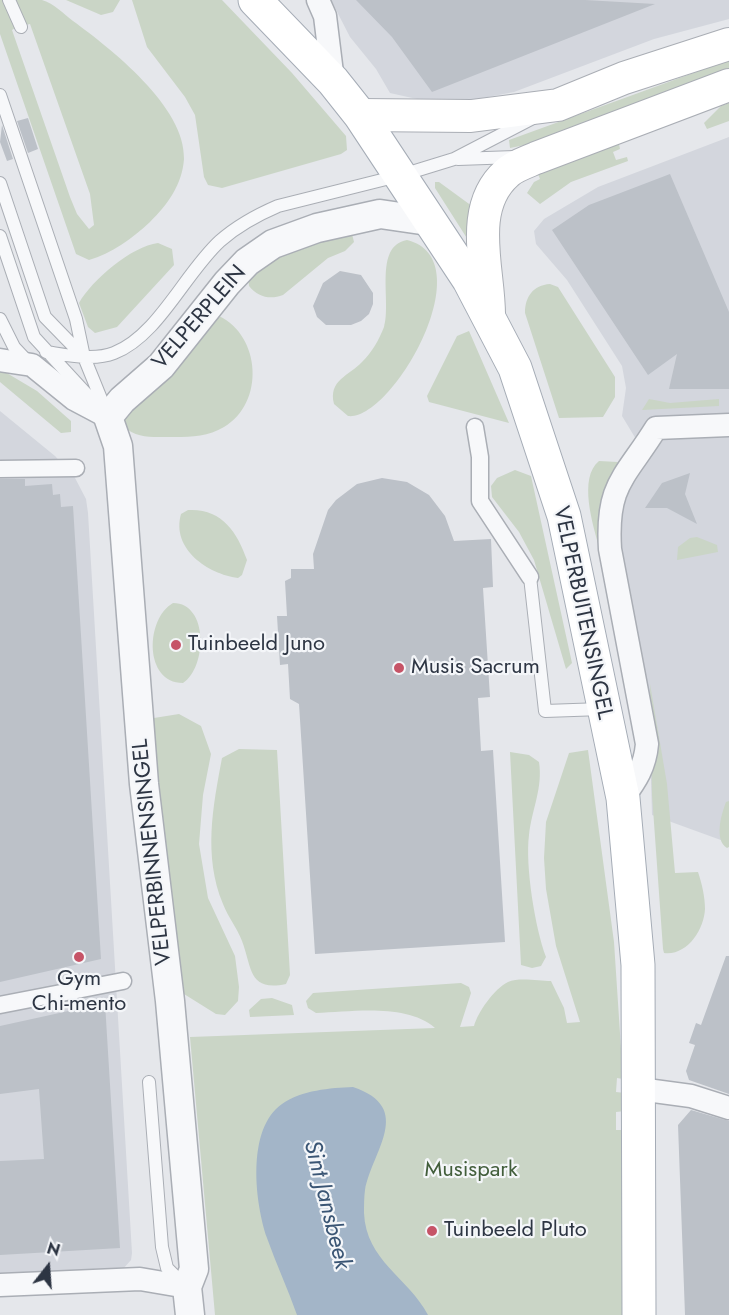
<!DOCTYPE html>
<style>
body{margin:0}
#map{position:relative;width:729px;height:1315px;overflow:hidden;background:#e5e7eb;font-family:Jost,sans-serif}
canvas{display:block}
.north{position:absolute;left:18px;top:1237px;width:60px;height:60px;-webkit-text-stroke:4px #f4f6f9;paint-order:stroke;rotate:17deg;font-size:16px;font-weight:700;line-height:24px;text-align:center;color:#2d3543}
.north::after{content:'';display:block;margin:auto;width:21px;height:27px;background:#2d3543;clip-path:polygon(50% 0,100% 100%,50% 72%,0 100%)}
</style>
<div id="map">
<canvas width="729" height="1315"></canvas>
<div class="north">N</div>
</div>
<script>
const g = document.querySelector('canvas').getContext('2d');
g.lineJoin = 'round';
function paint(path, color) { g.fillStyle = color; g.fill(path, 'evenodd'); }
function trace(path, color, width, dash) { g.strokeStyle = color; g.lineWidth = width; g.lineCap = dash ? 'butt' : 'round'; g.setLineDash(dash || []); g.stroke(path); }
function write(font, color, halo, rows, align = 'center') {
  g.font = font + ' Jost,sans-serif'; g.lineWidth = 4.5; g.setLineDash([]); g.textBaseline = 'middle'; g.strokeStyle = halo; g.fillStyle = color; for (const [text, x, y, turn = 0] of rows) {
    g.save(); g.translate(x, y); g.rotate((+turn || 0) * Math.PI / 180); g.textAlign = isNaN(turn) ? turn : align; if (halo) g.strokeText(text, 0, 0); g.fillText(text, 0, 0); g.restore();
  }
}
const built = new Path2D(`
 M331 0H729V19L654 39 514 92 461 102 426 101 390 93 376 69 350 37Z
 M729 137V843L652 815 649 710 619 534 621 497 648 459 622 416 626 388 622 366 567 280 536 244 534 231 544 219 598 187Z
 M0 411 55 456 74 476 86 499 88 513 132 1253 131 1260 123 1269 0 1276Z`);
const green = new Path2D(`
 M0 0H3L15 28 12 30 70 197 77 214 89 229 94 225 90 194 30 24 26 25 15 0C23 0 34 0 42 0 53 3 64 14 73 21 110 48 186 107 184 159 182 185 168 204 150 222 133 238 111 254 89 260L76 254 0 34Z
 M66 0H120L113 12 101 15Z
 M132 0H222L292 73 346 136 347 150 341 154 222 188 208 185 204 177 195 115 185 97 147 47Z
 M729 60V71L535 143 510 148 509 140Z
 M729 103V121L707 129 704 123 721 106Z
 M619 144 620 149 613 152 616 160 627 157 628 161 571 182 540 204 527 193 534 182 540 179 537 171Z
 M435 182H439L476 209 470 243 435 188Z
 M352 234 354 242 345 251 328 258 283 295C270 300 258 297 249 286L248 276 271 253Z
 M407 240C485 259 392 422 348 416L334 404C328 380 349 376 362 362 372 352 379 340 384 327 392 302 373 246 407 240Z
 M158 243 172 249 174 265 117 327 95 333 88 327 79 303C92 280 132 246 158 243Z
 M550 284 558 287 615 377V397L603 417 559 418 525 313C525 297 533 285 550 284Z
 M219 316C261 336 265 403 224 427 206 438 186 437 166 437 149 437 136 438 123 426L125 409Z
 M469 331 509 423 429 402 427 396 457 336Z
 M0 369 37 391 71 421V432L61 433 0 382Z
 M649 399 670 403 719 399V406L642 410Z
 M599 461 618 462 603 498 599 547C593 525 578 478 599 461Z
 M515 470 531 476 572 663 566 669 534 560 519 532 492 497 491 486 497 478Z
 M188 510C221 508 237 531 247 560L242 575 238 578C208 574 171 549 181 514Z
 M697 537 717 545 718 552 677 560 678 547 690 538Z
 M173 603C209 603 207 668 183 683 144 683 145 619 173 603Z
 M650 684 667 784 675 873 698 872C702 884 705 897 705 909 704 930 687 956 664 953L663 949 652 795Z
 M179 714 201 726 211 754 203 795 199 844 208 898 235 956 239 987 238 1001 225 1015 216 1014 184 994 151 721 154 718Z
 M239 749 277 750 290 975 286 984C248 992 252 967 242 941 237 928 228 917 223 904 203 856 213 806 222 758Z
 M588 750 614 942 623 1079 617 1078 616 1092 625 1093V1111L616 1112V1130H624L625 1315H215L190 1037 435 1028C406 1003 352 1012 316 1013L308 1008 306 1001 313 993 461 983 469 987 471 993 460 1027 474 1026C478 1012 494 989 508 982 519 977 539 981 551 981L564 1008 567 1023 580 1022 556 946 546 889 544 858 546 822 569 753Z
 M510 752 529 755 539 762C543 788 532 809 529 835 525 865 535 928 546 957L541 966 532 968 521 965Z
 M729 801V847L727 848C714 840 721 815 726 802Z
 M272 998 292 1005 294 1015 250 1017 249 1010 261 999Z`);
const water = new Path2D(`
 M353 1087C415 1108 372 1151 365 1190 364 1197 364 1206 364 1213 366 1261 408 1277 428 1315H297C288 1289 276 1264 267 1238 255 1203 246 1129 282 1104 302 1090 330 1088 353 1087Z`);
const building = new Path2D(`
 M356 0H585L655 4 432 92 392 37Z
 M28 118 38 149 28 153 17 121Z
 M2 125 13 159 7 161 0 142Z
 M670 174 729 312V389H669L677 354 648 375 552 230 589 205Z
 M340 271 361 275 373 293V304L369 314 361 321 351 325H326L317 317 313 306 323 283Z
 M690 473 685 494 697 524 667 508H645L662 483Z
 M382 478 407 482 429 495 445 516 454 541 491 539 493 587 483 588 490 697 478 698 481 751 493 750 505 942 315 954 299 704 290 699 288 664 280 665 277 616H287L285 581 291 578V569H314L313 554 328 510 336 500 357 484Z
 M0 479H25V486L52 484 53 495 60 494 61 507 73 506 101 959 0 982Z
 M726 956H729V1094L689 1080 686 1071 695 1045 689 1043 696 1023 701 1025Z
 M105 1003 120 1248 0 1255V1161L44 1159 39 1089 0 1094V1026Z
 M691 1110 729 1121V1315H685L678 1125Z`);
const service = new Path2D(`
 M9 0 21 27
 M0 95 76 319 84 357 108 416
 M458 159 515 157
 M0 183 45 317 83 356
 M0 236 34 337 93 401
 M0 319 14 347 29 363
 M46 352C67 355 94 361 114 353 158 336 185 273 220 241 237 226 257 215 278 206L402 175 454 159 533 118
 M530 577 545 711 602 709
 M149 1082 162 1247 167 1268 182 1283`);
const pedestrian = new Path2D(`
 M475 427 480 457V501L530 577
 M0 469 76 468
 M0 1005 123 981`);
const minor = new Path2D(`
 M318 0 325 16 333 81
 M0 360 32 365 74 399 108 417
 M623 798C636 780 645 767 647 744L610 549C606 484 625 478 656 428L729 425
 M639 1089 691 1096 729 1108
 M0 1285 140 1279 187 1287`);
const tertiary = new Path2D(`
 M190 1315 187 1287 194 1269 170 1001 144 784 118 446 108 417 122 400 161 366 227 283 247 262 273 244 317 228 380 214 428 221`);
const secondary = new Path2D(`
 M360 115 471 116 558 105 624 78 729 44
 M489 317C490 272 466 209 507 173 514 166 527 162 536 158L729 85`);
const primary = new Path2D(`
 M255 0 333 81 360 115 469 280 515 368 564 516 623 798 638 965 639 1315`);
const markers = [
 [176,645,6,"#c65467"],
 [399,668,6,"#c65467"],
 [79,957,6,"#c65467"],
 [432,1231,6,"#c65467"]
];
const streetNames = [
 ["VELPERPLEIN",200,318,-49],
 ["VELPERBUITENSINGEL",582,613,78],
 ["VELPERBINNENSINGEL",153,852,-96]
];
const poiNames = [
 ["Tuinbeeld Juno",188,645],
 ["Musis Sacrum",411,668],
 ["Gym",79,980,"center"],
 ["Chi-mento",79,1005,"center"],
 ["Tuinbeeld Pluto",444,1231]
];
const parkNames = [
 ["Musispark",471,1171]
];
const waterNames = [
 ["Sint Jansbeek",326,1205,76]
];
paint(built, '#d3d6dd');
paint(green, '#cad5c6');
paint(water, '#a3b5c8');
paint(building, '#bcc1c8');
trace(service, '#aaaeb5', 14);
trace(pedestrian, '#aaaeb5', 19);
trace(minor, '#aaaeb5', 25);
trace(tertiary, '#aaaeb5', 31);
trace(secondary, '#aaaeb5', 34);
trace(primary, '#a5acb6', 35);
trace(service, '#f7f8fa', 12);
trace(pedestrian, '#f7f8fa', 16);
trace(minor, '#f7f8fa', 22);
trace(tertiary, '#f7f8fa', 28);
trace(secondary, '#fff', 32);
trace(primary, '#fff', 33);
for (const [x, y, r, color] of markers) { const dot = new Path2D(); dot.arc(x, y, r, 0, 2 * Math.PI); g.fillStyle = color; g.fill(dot); trace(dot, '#f4f6f9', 2); }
write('22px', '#2d3543', '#f4f6f9', streetNames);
write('22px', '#2d3543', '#f4f6f9', poiNames, 'left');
write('22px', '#425e3b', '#f4f6f9', parkNames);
write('italic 24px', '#3a5574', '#f4f6f9', waterNames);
</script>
